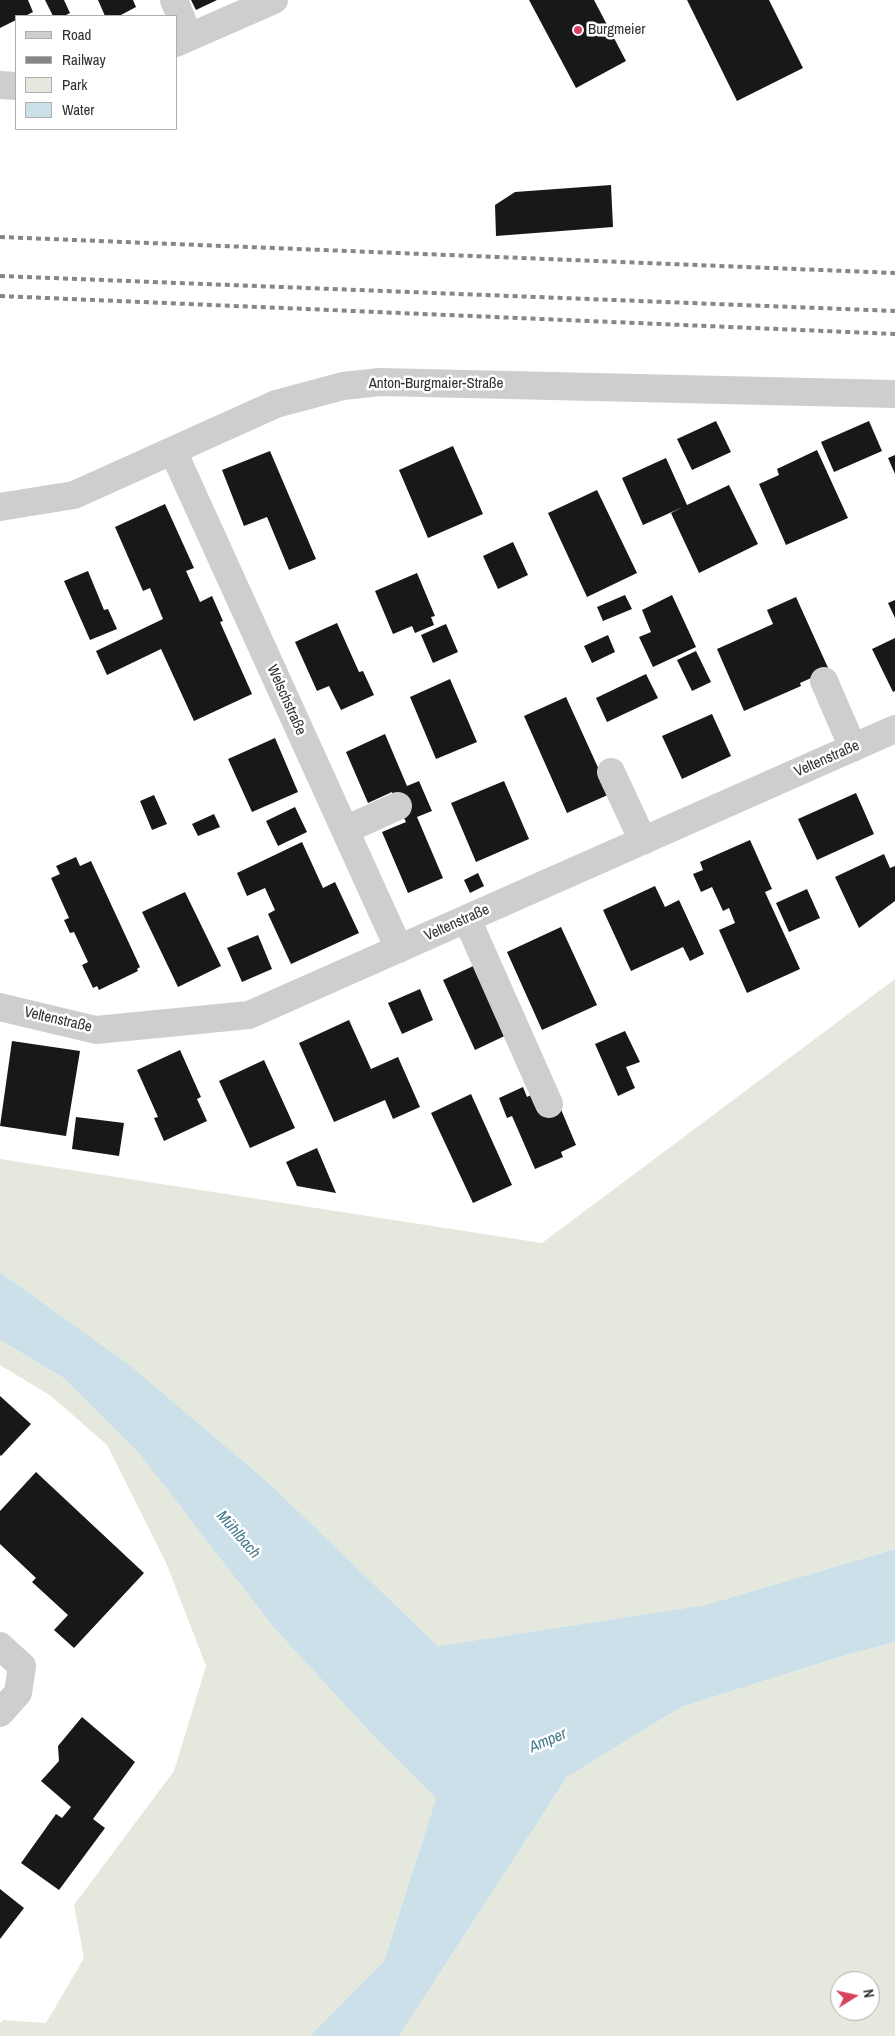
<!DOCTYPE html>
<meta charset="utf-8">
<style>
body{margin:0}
#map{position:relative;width:895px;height:2036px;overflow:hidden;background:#fff;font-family:"Archivo Narrow",sans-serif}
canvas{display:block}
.legend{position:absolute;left:15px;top:15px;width:162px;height:115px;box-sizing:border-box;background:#fff;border:1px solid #adadad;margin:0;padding:6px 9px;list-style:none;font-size:15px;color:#313131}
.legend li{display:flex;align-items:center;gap:10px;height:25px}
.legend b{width:25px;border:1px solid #adadad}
.north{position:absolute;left:830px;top:1971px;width:50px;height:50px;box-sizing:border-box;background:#fff;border:1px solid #adadad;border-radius:50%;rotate:80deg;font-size:14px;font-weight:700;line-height:20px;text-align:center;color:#313131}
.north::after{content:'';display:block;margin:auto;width:18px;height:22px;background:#d7435d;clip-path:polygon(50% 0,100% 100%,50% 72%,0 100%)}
</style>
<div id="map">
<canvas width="895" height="2036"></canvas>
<ul class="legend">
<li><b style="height:6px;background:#cecece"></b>Road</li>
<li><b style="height:6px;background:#868686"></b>Railway</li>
<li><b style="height:14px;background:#e5e9dd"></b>Park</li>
<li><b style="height:14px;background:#cbe0e8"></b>Water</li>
</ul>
<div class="north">N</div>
</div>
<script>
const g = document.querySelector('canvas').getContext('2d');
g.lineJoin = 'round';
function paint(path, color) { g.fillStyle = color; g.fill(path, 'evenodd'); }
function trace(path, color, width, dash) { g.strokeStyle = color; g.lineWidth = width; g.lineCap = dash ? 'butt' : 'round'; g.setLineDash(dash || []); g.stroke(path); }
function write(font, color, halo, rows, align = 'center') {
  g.font = font + ' "Archivo Narrow",sans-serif'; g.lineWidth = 5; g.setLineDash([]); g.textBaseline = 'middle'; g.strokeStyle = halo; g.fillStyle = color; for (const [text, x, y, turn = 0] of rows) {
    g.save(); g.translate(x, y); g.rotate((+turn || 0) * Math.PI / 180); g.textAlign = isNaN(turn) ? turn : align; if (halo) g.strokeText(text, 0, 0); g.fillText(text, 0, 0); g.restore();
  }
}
const green = new Path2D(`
 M895 979V1549L705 1605 438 1646 270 1484 131 1366 0 1272V1159L542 1243Z
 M0 1340 62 1377 138 1452 274 1628 379 1742 436 1798 384 1961 310 2036H0V2023L3 2020 46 2023 84 1958 74 1905 174 1771 206 1666 167 1565 107 1445 51 1396 0 1365Z
 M895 1642V2036H399L567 1777 681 1707 846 1655ZM840 1981H870V2011H840Z`);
const water = new Path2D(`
 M0 1272 131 1366 270 1484 438 1646 705 1605 895 1549V1642L846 1655 681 1707 567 1777 399 2036H310L384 1961 436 1798 379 1742 274 1628 138 1452 62 1377 0 1340Z`);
const building = new Path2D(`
 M0 0H28L33 12 25 16H16V20L0 28Z
 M45 0H64L70 13 64 16H53Z
 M98 0H133L136 7 119 16H105Z
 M191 0H217L196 10Z
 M529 0H594L626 61 576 88Z
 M687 0H769L803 68 737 101Z
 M611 185 613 227 496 236 495 205 515 192Z
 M716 421 731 452 692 470 677 439Z
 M869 421 882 451 834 472 821 442Z
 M453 446 483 514 428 538 399 470Z
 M817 450 848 518 786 545 759 484 779 475 777 469Z
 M270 451 316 559 289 570 267 517 244 526 222 470Z
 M895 455V474L888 458Z
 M666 458 687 505 729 485 758 544 699 573 671 513 683 507 643 525 622 478Z
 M597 490 637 573 587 597 548 513Z
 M165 504 194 568 186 571 200 602 212 596 223 621 220 622 252 694 194 721 161 649 107 675 96 651 163 619 150 588 143 591 115 527Z
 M513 542 528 575 498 589 483 556Z
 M88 571 104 610 108 609 117 629 90 640 64 581Z
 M417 573 435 616 431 617 434 625 415 633 412 626 393 634 375 591Z
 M625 595 632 609 603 621 597 607Z
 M672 595 696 647 653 667 639 637 651 632 642 610Z
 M796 597 829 670 800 683 801 686 744 711 717 649 773 624 767 610Z
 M895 600V618L888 603Z
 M337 623 359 672 363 671 374 695 341 710 329 686 317 691 295 642Z
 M446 624 458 652 433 663 421 635Z
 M608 635 615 652 592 663 584 646Z
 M895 638V691L893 692 872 649Z
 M696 651 711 682 692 691 677 660Z
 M646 674 658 698 607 722 596 698Z
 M450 679 477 742 436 759 410 697Z
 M566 697 610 794 567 813 524 716Z
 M712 714 731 756 682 779 662 736Z
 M385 734 407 786 419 781 432 811 417 817 443 878 408 893 382 832 406 822 392 792 368 803 346 752Z
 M275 738 298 792 252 812 228 759Z
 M504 781 529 839 476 862 451 803Z
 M856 793 874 834 817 860 798 819Z
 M154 795 167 824 152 830 140 801Z
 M295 807 307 832 278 846 266 821Z
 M214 814 220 827 198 836 192 824Z
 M750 840 772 889 765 892 800 969 747 993 719 930 735 923 729 908 723 911 712 887 701 892 693 874 703 870 700 862Z
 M302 842 323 888 335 882 359 933 291 964 268 914 275 910 265 888 247 896 237 873Z
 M884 854 890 868 895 866V901L859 928 835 877Z
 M76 857 80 866 91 861 140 967 137 969 138 971 99 990 97 986 93 988 82 965 88 962 74 932 70 933 64 920 69 918 51 878 60 874 56 866Z
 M478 873 484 886 470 893 464 880Z
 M655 886 665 907 679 900 704 954 690 961 683 947 631 971 603 910Z
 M807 889 820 918 789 932 776 903Z
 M185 892 221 966 178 987 142 912Z
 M561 927 597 1005 542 1030 507 952Z
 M258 935 272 969 242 982 227 948Z
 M482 962 513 1032 475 1050 443 980Z
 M420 989 433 1020 402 1034 388 1003Z
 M349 1020 371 1069 398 1057 420 1107 393 1119 385 1100 334 1122 299 1043Z
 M625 1031 640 1062 626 1067 635 1088 618 1096 595 1044Z
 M12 1041 80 1051 66 1136 0 1126Z
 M180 1050 201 1097 197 1099 207 1121 164 1141 154 1118 158 1117 137 1070Z
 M264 1060 295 1128 250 1148 219 1081Z
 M523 1087 527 1097 535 1093 557 1100 576 1145 561 1152 563 1157 535 1169 512 1116 507 1118 499 1098Z
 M471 1094 512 1185 473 1203 431 1113Z
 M76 1117 124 1123 119 1156 72 1149Z
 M317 1148 336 1193 297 1186 286 1162Z
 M0 1396 31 1424 1 1456 0 1455Z
 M36 1472 144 1573 74 1648 54 1630 68 1615 32 1582 36 1578 0 1544V1511Z
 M82 1717 135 1762 93 1819 105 1828 59 1890 21 1863 56 1814 62 1818 71 1807 41 1781 59 1761 58 1746Z
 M0 1889 24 1908 0 1939Z`);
const minor = new Path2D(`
 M174 0 189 37
 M176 43 274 0
 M0 85 16 86
 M173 451 399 949
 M0 507 74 495 276 404 343 386 380 382 895 394
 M824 681 853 748
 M611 772 643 841
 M345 830 398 806
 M467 919 549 1104
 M0 1007 96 1030 249 1015 895 729
 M0 1646 22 1666 18 1693 0 1713`);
const rail = new Path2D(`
 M0 237 895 273
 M0 276 895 311
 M0 296 895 334`);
const markers = [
 [578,30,5,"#d7435d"]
];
const poiNames = [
 ["Burgmeier",588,30]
];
const streetNames = [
 ["Anton-Burgmaier-Straße",436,384],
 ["Welschstraße",286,700,66],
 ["Veltenstraße",827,759,-24],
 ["Veltenstraße",457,923,-24],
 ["Veltenstraße",58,1020,13]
];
const waterNames = [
 ["Mühlbach",238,1535,49],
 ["Amper",548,1741,-23]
];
paint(green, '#e5e9dd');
paint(water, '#cbe0e8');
paint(building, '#181818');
trace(minor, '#cecece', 28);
trace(rail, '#868686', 4, [5, 4]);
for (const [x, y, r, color] of markers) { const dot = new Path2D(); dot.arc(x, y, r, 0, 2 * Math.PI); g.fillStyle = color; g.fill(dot); trace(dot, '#fff', 2); }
write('15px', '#313131', '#fff', poiNames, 'left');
write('15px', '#313131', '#fff', streetNames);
write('italic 16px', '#44788d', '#fff', waterNames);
</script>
